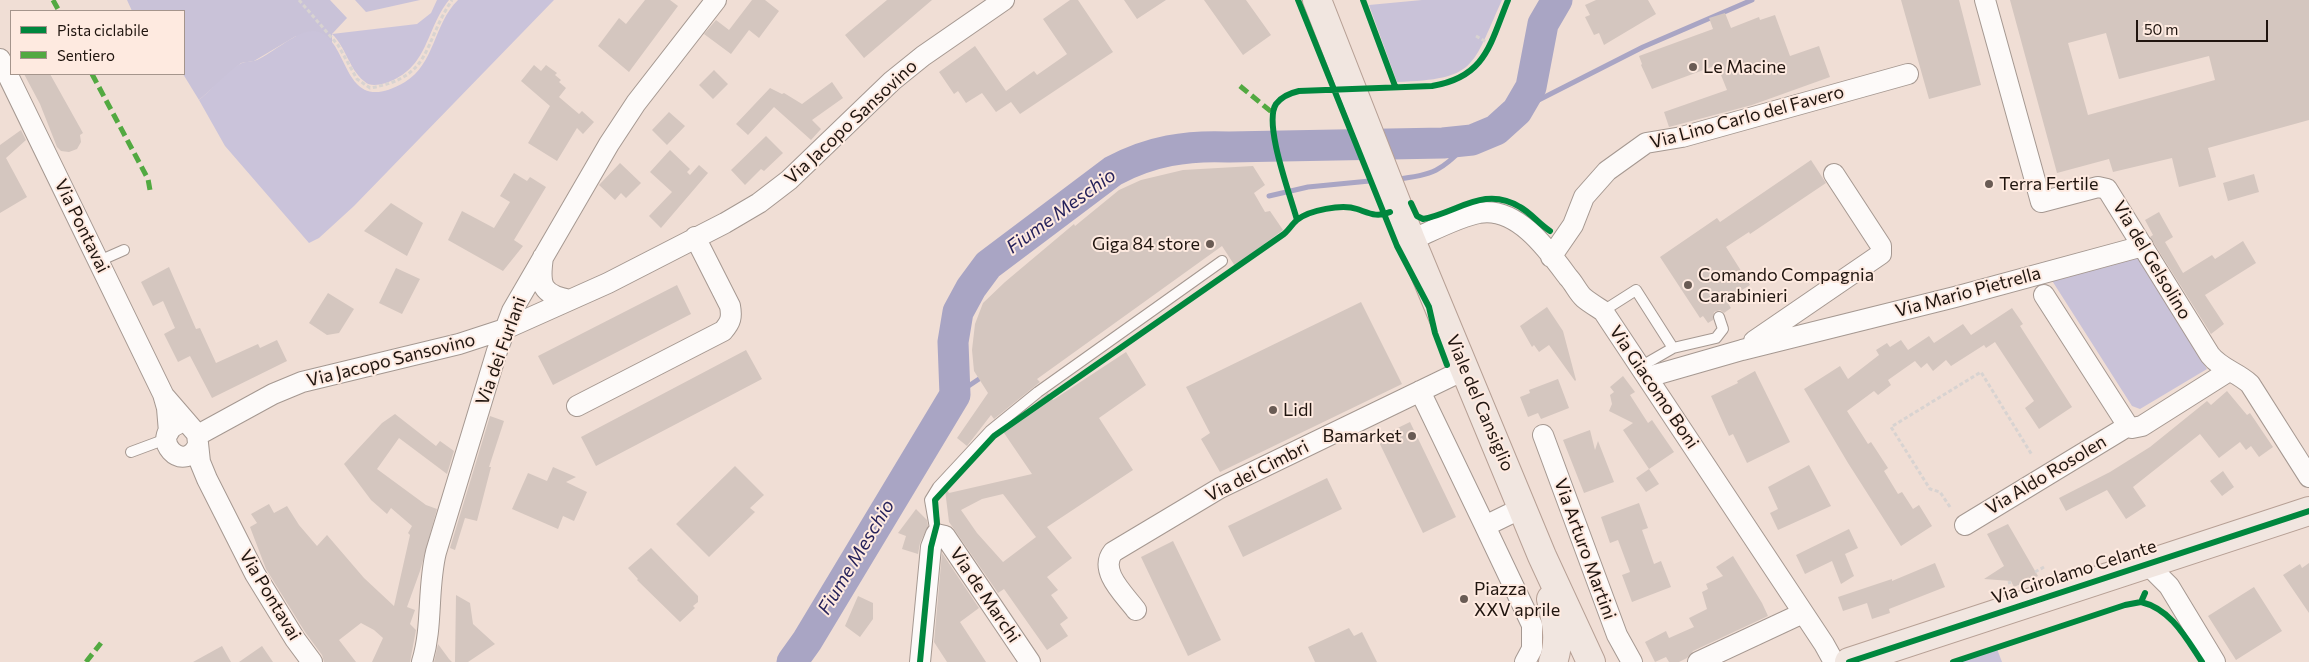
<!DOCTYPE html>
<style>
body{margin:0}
#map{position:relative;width:2309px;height:662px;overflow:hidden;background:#f0ded5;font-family:Commissioner,sans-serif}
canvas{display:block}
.legend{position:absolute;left:10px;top:10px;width:175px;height:65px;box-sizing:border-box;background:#feeae0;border:1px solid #a5958c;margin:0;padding:6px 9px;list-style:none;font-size:15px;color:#20150f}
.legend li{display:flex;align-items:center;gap:10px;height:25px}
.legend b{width:25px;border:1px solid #a5958c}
.scale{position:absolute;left:2136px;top:20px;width:132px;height:22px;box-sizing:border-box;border:2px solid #20150f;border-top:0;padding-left:6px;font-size:15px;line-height:18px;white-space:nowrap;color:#20150f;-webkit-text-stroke:4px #feeae0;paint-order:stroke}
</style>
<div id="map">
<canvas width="2309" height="662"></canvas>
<ul class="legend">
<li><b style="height:6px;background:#00873e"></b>Pista ciclabile</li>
<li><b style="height:6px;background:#52a941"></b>Sentiero</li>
</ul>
<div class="scale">50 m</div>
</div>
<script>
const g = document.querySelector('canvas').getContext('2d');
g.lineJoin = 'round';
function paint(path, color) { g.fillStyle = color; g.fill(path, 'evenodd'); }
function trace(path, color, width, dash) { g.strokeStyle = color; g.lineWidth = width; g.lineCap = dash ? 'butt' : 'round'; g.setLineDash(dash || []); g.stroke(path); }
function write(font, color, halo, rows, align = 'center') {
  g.font = font + ' Commissioner,sans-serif'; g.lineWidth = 4; g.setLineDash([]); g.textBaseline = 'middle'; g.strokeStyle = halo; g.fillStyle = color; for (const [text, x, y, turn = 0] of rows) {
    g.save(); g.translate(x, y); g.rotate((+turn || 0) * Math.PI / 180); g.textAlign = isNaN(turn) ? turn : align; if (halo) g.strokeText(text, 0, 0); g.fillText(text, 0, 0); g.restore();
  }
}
const green = new Path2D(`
 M127 0H330L347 18 332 34V43L325 36H296L254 61 241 63 199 100 183 74 184 11H132Z
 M355 0H420L366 12Z
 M1422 0H1502C1471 68 1477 79 1397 82L1369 5Z
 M2133 258H2138L2147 265 2207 369 2140 409 2132 406 2051 279Z
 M1997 649 2002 662H1960Z`);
const forest = new Path2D(`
 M437 0H449C425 30 429 68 386 83 378 85 370 87 364 81 349 69 346 47 332 34L417 24 431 13Z
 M458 0H554L354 206 319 238 309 243 225 146 199 100C208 93 233 66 242 63 247 61 252 62 257 60 273 53 297 30 314 31 352 35 339 121 405 82 435 64 434 23 458 0Z`);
const stream = new Path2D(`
 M1517 111 1643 47 1752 0
 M1396 179C1439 175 1442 168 1472 140
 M1269 196 1308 187 1380 180
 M955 395 979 379`);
const river = new Path2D(`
 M792 662 807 641 955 395 953 342 958 312 971 288 988 265 1113 171C1150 151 1187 145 1229 147L1443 143 1472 140 1496 130 1517 111 1531 87 1543 24 1557 0`);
const building = new Path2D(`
 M645 0H670L678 6 629 72 598 46 619 18 626 24Z
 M752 0H765L779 11 759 38 749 30 731 54 704 34 716 20 729 30Z
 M887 0H932L864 58 845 35Z
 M1070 0H1078L1113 52 1020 114 1011 102 996 112 982 93 966 103 958 91 954 94 939 72 975 46 1006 91 1034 71 1037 75 1067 54 1043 19Z
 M1124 0H1166L1137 19Z
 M1204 0H1246L1271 35 1243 55Z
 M1596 0H1648L1656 14 1604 45 1599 33 1594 35 1585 17 1590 15 1585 5Z
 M1901 0H1959L1981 85 1929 99Z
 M2010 0H2309V120L2208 148 2216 177 2179 187 2172 158 2113 172 2109 159 2057 173ZM2106 33 2119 79 2209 56 2215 80 2088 115 2068 43Z
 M1725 13 1731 28 1759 17 1760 20 1775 15 1790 56 1819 46 1830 77 1752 105 1669 127 1664 112 1727 90 1717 65 1652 89 1641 65 1642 64 1639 56 1713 29 1709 18Z
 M534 65 541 71 546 65 557 73 555 75 561 80 559 82 566 88 559 97 579 114 582 111 594 122 583 134 577 128 557 161 528 143 550 106 521 81Z
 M714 70 728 84 713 99 699 85Z
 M24 74H50L83 133 80 135 81 142 77 149 69 152 61 151 57 147 40 104Z
 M832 82 843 98 812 120 821 129 811 140 774 107 748 135 736 124 770 88 782 94 784 93 802 104Z
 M669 112 685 126 667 145 652 130Z
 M21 130 26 140 6 158 27 197 0 213V145Z
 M766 136 783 153 764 171 761 169 745 185 731 170Z
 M670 150 690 169 687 172 690 175 699 165 708 173 661 228 649 216 672 192 650 172Z
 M1811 160 1826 183 1750 234 1749 232 1726 247 1750 285 1726 300 1731 308 1724 313 1720 310 1714 312 1713 320 1708 323 1703 316 1700 318 1660 257 1717 218 1720 222Z
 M620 163 641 183 626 198 621 193 615 200 599 185Z
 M1253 166 1265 185 1254 193 1265 212 1270 211 1283 230 1235 266 1222 246 1037 379 1040 382 994 419 991 415 967 446 957 438 988 393 974 371 972 350 975 324 983 303 1005 282 1074 224 1075 226 1119 190 1141 180 1183 170Z
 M514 173 527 181 530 177 546 187 514 240 523 246 503 271 448 240 462 211 494 228 510 202 500 196Z
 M2254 174 2259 192 2228 201 2223 183Z
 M391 203 423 223 407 256 364 231Z
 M2159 212 2173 237 2165 242 2183 273 2212 255 2215 259 2243 241 2256 263 2205 295 2224 324 2211 334 2150 237 2153 235 2145 220Z
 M169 267 196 329 200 328 216 363 258 344 260 348 277 340 287 361 212 398 190 356 178 362 164 334 175 328 163 301 153 306 141 282Z
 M396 268 420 279 402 314 379 303Z
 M677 285 691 314 553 385 538 356Z
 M328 293 354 309 339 333 327 335 309 323Z
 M1361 302 1402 384 1220 472 1201 439 1210 433 1186 387Z
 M1547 307 1563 331 1576 380 1575 381 1549 345 1539 352 1534 345 1532 347 1520 326Z
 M2012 308 2023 324 2020 326 2072 407 2039 429 2025 408 2034 401 1995 342 1986 348 1984 345 1951 366 1946 360 1933 371 1927 363 1921 368 1915 361 1888 380 1891 385 1878 395 1874 391 1847 411 1868 444 1871 442 1888 468 1884 471 1898 494 1902 492 1913 509 1919 505 1932 526 1901 546 1848 463 1804 389 1840 366 1848 379 1879 355 1876 350 1887 343 1890 347 1901 340 1908 350 1929 336 1934 343 1963 324 1971 335Z
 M746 350 762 379 596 466 581 437Z
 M1126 352 1146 385 1099 418 1133 470 1047 527 1072 558 1047 577 1058 590 1051 595 1068 618 1060 624 1068 636 1047 650 1004 589 998 593 949 522 945 490 946 488 949 493 1032 474 1002 430 1048 393 1053 400ZM1003 494 1036 537 1003 562 977 533 961 510 982 499Z
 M1755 371 1790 442 1747 463 1733 434 1729 436 1711 396 1738 383 1737 381Z
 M1623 376 1635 392 1630 395 1648 423 1652 420 1674 452 1649 469 1659 484 1646 492 1636 478 1649 469 1623 430 1633 423 1609 411 1612 404 1610 395 1614 392 1610 387Z
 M1558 379 1569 408 1541 419 1538 413 1528 417 1520 397 1530 393 1529 390Z
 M2227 391 2247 415 2250 413 2273 447 2259 457 2251 446 2246 450 2240 442 2219 458 2200 434 2133 487 2146 506 2126 519 2107 490 2066 511 2059 498 2110 472 2150 447 2207 401 2211 405Z
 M395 414 436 446 440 441 454 451 447 474 399 438 377 469 426 505 437 509 420 571 407 607 415 610 410 624 416 630 410 662H372L383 638 374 630 361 623 339 640 356 662H324L322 655 305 632 266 569 250 527 257 523 251 514 269 504 274 513 287 506 299 525 317 546 327 535 364 578 394 606 410 535 408 533 412 526 391 508 387 514 371 500 344 464 382 423Z
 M490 416 504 421 489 467H491L477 521 465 518 455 550 450 548Z
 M1410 422 1456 517 1423 533 1377 438Z
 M1590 430 1595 450 1598 441 1614 482 1584 493 1563 440Z
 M1809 465 1831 506 1778 530 1770 513 1778 509 1768 487Z
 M735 466 764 495 750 508 755 512 709 557 676 524Z
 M553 467 576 477 566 482 587 492 574 521 563 516 558 529 512 509 528 473 547 481Z
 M2223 471 2234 487 2222 496 2210 481Z
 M1327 478 1342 509 1243 557 1228 526Z
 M1639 503 1648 528 1642 530 1654 564 1661 561 1671 587 1632 602 1622 575 1630 572 1618 540 1610 543 1601 517Z
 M916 509 927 520 928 526 920 543 918 554 902 549 906 536 898 533Z
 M2008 524 2038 576 2014 587 2011 581 1984 579 2004 566 1987 534Z
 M1849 529 1858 548 1845 554 1854 576 1841 584 1832 561 1805 574 1796 555Z
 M1173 541 1221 640 1188 656 1141 557Z
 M651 548 698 596V602L693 606 695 608 680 622 637 580 638 579 628 568Z
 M942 553 979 608 960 622 986 662H947L934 642Z
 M1733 556 1762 603 1768 616 1693 651 1687 658 1679 662H1669L1666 657 1655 662 1645 642 1666 631 1669 638 1694 627 1689 618 1707 609 1702 592 1708 589 1706 584 1723 576 1716 567Z
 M1935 563 1945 587 1889 609 1890 613 1872 619 1867 603 1843 611 1838 597 1892 579V581Z
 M2309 563V613L2283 575 2300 564 2302 568Z
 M2254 587 2282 631 2236 660 2208 616Z
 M456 595 470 603 473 624 495 644 468 662H455Z
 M858 596 873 603V619L860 637 845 626Z
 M1349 628 1354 636 1362 632 1377 662H1315L1308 647Z
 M438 644 449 659 452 662H434Z
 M222 646 231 662H193Z
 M262 646 273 662H239Z`);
const path = new Path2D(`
 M299 0 338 45 357 79 370 88C433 77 422 45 452 0
 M1476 36 1490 44
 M1950 507 1940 492 1930 489 1891 427 1981 372 2032 455
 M2035 572 2044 567
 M2008 583 2011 582`);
const service = new Path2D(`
 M99 261 124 250
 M1603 311 1636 290 1673 348
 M1640 367 1673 348 1716 338 1723 329 1719 317
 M131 452 166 439
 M936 534 930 500 938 487 990 431 1038 392 1222 261`);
const minor = new Path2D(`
 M1985 0 2041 202 2098 187 2107 189 2210 355C2221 369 2237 372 2250 384L2309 477
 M0 59 163 394 167 408 169 432
 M1411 240C1430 232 1460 216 1479 213 1517 206 1548 250 1568 277 1574 283 1578 293 1584 298 1590 303 1597 307 1603 311L1824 644 1834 662
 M543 257C539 285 541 294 570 300
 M1551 257 1573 225 1584 197 1607 171 1646 143 1682 137 1908 74
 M2044 295 2128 426 2132 428 2142 426 2229 371
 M1754 341 1881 254V246L1834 174
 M1648 377 1742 350 1955 297 2143 246
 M1420 391 1485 526
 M165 397 197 434 200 462 207 479 255 574 295 639 312 662
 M577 406 723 331C731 322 732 317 730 306L695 237
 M178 424C148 437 183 476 198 445
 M198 435 273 394 302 382 459 344 505 329 608 283 725 223 759 203 789 180 892 81 923 56 1004 0
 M1543 435 1617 635 1632 662
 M1524 507 1485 526 1532 625V649L1525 662
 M1965 525 2128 426
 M2147 564 2169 586 2215 662
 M1136 610C1125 595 1098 571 1113 552L1220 488 1466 369
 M422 662C433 626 427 589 436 552L497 351 512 311 609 144 636 103 716 0
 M920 662 931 547 936 534 945 536 1030 662
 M1698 662 1803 613`);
const primary = new Path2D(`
 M1317 0 1411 240 1542 556 1591 662
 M1551 599C1556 620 1561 641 1553 662
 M1849 662 2309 511`);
const quiet = new Path2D(`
 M53 0 59 11
 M92 74 148 179 150 190
 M1240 86 1274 114
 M86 662 101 643`);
const cycleway = new Path2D(`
 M1298 0 1397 246 1429 307 1435 333 1447 365
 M1363 0 1395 86
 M1411 203 1417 216 1423 219C1457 213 1484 185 1520 207 1531 213 1539 224 1550 231
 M1297 220C1291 197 1263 124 1276 104 1282 96 1290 93 1299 91L1432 86C1486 77 1490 44 1508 0
 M2141 602C2171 609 2186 638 2202 662
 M920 662 931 547 937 524 935 500 994 436 1284 234C1289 230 1292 224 1297 220 1309 210 1342 204 1357 209 1369 213 1377 218 1390 212
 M1849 662 2309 511
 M1953 662 2125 605 2141 602 2145 593`);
const markers = [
 [1693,67,5,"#695b54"],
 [1989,184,5,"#695b54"],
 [1210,244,5,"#695b54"],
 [1688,285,5,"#695b54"],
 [1273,410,5,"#695b54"],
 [1412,436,5,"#695b54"],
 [1464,599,5,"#695b54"]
];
const poiNames = [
 ["Le Macine",1703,67],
 ["Terra Fertile",1999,184],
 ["Giga 84 store",1200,244,"right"],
 ["Comando Compagnia",1698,275],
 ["Carabinieri",1698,296],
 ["Lidl",1283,410],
 ["Bamarket",1402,436,"right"],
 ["Piazza",1474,589],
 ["XXV aprile",1474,610]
];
const streetNames = [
 ["Via Lino Carlo del Favero",1747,117,-15],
 ["Via Jacopo Sansovino",851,122,-43],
 ["Via Pontavai",82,226,64],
 ["Via del Gelsolino",2152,260,59],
 ["Via Mario Pietrella",1968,292,-15],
 ["Via dei Furlani",501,351,-70],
 ["Via Jacopo Sansovino",391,360,-14],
 ["Via Giacomo Boni",1654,387,56],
 ["Viale del Cansiglio",1480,403,67],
 ["Via dei Cimbri",1257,471,-27],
 ["Via Aldo Rosolen",2046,475,-31],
 ["Via Arturo Martini",1585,549,70],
 ["Via Girolamo Celante",2074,572,-18],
 ["Via Pontavai",270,595,59],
 ["Via de Marchi",985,595,56]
];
const waterNames = [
 ["Fiume Meschio",1061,211,-36],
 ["Fiume Meschio",856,557,-59]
];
paint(green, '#c9c2d8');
paint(forest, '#cac3da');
trace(stream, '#a9a5c4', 5);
trace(river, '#a9a5c4', 31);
paint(building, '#d4c6bf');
trace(service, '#a59891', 12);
trace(minor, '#a59891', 22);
trace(primary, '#b7a095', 30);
trace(path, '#d8d3d1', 3, [4, 2.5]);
trace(service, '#fdfaf9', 10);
trace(minor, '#fdfaf9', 20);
trace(primary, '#f1e6e0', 28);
trace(quiet, '#52a941', 5, [10, 5]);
trace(cycleway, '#00873e', 6);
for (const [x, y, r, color] of markers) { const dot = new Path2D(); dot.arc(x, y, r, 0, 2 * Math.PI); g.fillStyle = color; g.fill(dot); trace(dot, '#feeae0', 2); }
write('18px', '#20150f', '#feeae0', poiNames, 'left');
write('18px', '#20150f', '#feeae0', streetNames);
write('italic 19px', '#26225b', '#feeae0', waterNames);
</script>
